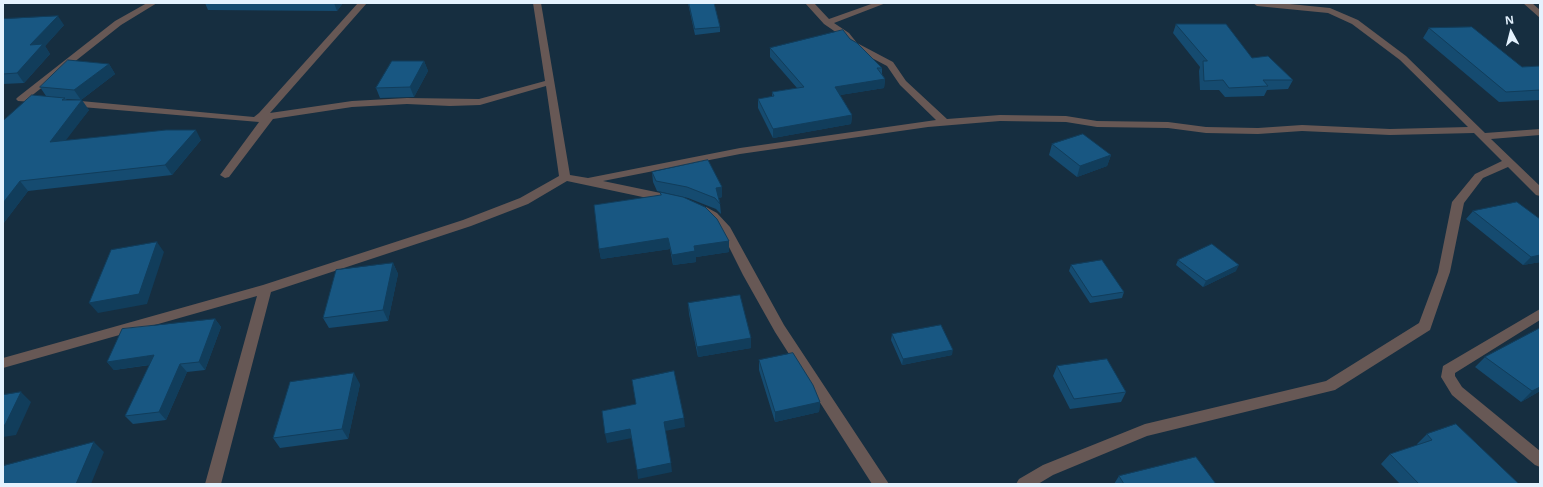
<!DOCTYPE html>
<style>
body{margin:0}
#map{position:relative;width:1543px;height:487px;overflow:hidden;background:#162e40;font-family:"Noto Sans",sans-serif}
canvas{display:block}
.frame{position:absolute;inset:0;border:4px solid #e4f2fe;pointer-events:none}
.north{position:absolute;left:1491px;top:12px;width:40px;height:40px;-webkit-text-stroke:3px #162e40;paint-order:stroke;rotate:353deg;font-size:11px;font-weight:700;line-height:16px;text-align:center;color:#e4f2fe}
.north::after{content:'';display:block;margin:auto;width:14px;height:18px;background:#e4f2fe;clip-path:polygon(50% 0,100% 100%,50% 72%,0 100%)}
</style>
<div id="map">
<canvas width="1543" height="487"></canvas>
<div class="frame"></div>
<div class="north">N</div>
</div>
<script>
const g = document.querySelector('canvas').getContext('2d');
g.lineJoin = 'round';
function paint(path, color) { g.fillStyle = color; g.fill(path, 'evenodd'); }
function trace(path, color, width, dash) { g.strokeStyle = color; g.lineWidth = width; g.lineCap = dash ? 'butt' : 'round'; g.setLineDash(dash || []); g.stroke(path); }
const minor = new Path2D(`
 M147 3H157L121 25 30 97 48 99 49 101 48 103 18 101 16 99 18 97 115 21Z
 M358 3H367L270 113 352 101 407 98 479 99 545 81 533 3H541L570 175 588 178 740 148 936 120 900 85 887 66 851 47 843 37 824 24 805 3H814L829 19 874 3H886L834 23 849 33 857 43 893 62 906 81 947 119 1000 115 1066 116 1097 121 1168 122 1206 127 1258 128 1302 125 1390 129 1468 127 1400 60 1352 24 1328 13 1257 6 1253 3H1280L1330 8 1358 20 1406 56 1485 133 1540 129V135L1491 139 1540 186V196L1536 195 1508 167 1483 178 1464 203 1450 272 1430 330 1335 390 1147 436 1053 475 1038 484H1016L1019 479 1043 465 1145 424 1326 381 1419 323 1438 272 1452 202 1475 174 1502 161 1474 133 1390 135 1302 131 1258 134 1206 133 1168 128 1097 127 1066 122 1000 121 928 127 740 154 603 181 675 196 677 199 671 203 567 181 528 204 471 226 271 292 221 484H205L257 296 3 368V358L263 285 463 220 520 198 559 176 546 86 480 105 450 106 407 104 352 107 273 119 229 177 225 178 220 175 259 122 70 106 65 103 70 100 254 117 259 113Z
 M1523 3H1532L1540 10V18Z
 M706 207 717 213 730 227 784 325 889 484H872L775 332 743 275 722 233 716 224 700 211Z
 M1540 309V320L1455 373V376L1462 387 1540 451V467L1535 465 1452 395 1441 377 1443 366Z`);
const wall = new Path2D(`
 M205 3H343L337 11 208 10Z
 M688 3H714L720 27V32L695 35Z
 M3 19 64 25 45 46 50 54 24 83 3 84Z
 M1176 24 1252 58 1293 80 1288 89 1267 90 1264 96 1225 97 1219 90H1200L1199 71 1200 67 1173 33Z
 M1429 28 1522 67 1540 66V100L1499 102 1423 38Z
 M850 39 882 68V74L885 79 884 88 840 95 852 115 851 124 773 138 758 108V99L772 97V92L797 88 770 57V48Z
 M424 61 428 71 414 97 380 98 376 88Z
 M109 64 115 74 81 100 66 99 67 100 89 110 65 140H201L172 175 28 191 3 224V121L46 96 40 87Z
 M1052 144 1111 155 1107 166 1077 177 1049 155Z
 M652 172 722 187V197L719 198 720 204 721 214 716 209 688 198 657 191 653 182Z
 M660 192 729 241V252L696 257V262L673 265 670 249 601 259 599 249 661 195Z
 M1473 211 1540 219V262L1523 265 1466 219Z
 M1178 260 1236 271 1203 287 1176 265Z
 M393 263 398 274 388 321 329 328 323 318Z
 M1071 265 1124 292 1122 298 1090 303 1069 271Z
 M688 303 751 338V348L698 357 689 314Z
 M215 319 221 327 205 370 187 372 166 420 133 424 125 416 150 365 114 370 107 362Z
 M892 334 952 355 902 365 891 340Z
 M1485 357 1540 391 1521 402 1475 367Z
 M759 360 820 402 819 412 775 422 759 370Z
 M1057 366 1126 392 1121 402 1070 409 1053 376Z
 M360 384 348 439 280 448 273 438Z
 M1427 434 1519 484H1400L1381 464 1390 454 1418 445 1417 444Z
 M1119 476 1216 484H1114Z`);
const shadedWall = new Path2D(`
 M334 3H343L337 11Z
 M58 16 64 25 45 46 50 54 24 83 17 73 30 45Z
 M424 61 428 71 414 97 410 87Z
 M109 64 115 74 81 100 74 90Z
 M885 79 884 88 834 96 835 87Z
 M82 100 89 110 57 152 50 142Z
 M852 115 851 124 773 138V129Z
 M196 130 201 140 172 175 165 165Z
 M1111 155 1107 166 1077 177 1080 166Z
 M20 181 28 191 3 224V203Z
 M722 187V197L717 199 716 188Z
 M668 238 670 249 601 259 599 249Z
 M729 241V252L696 257V262L673 265 672 255 694 246Z
 M157 242 164 252 147 304 98 313 89 303Z
 M1540 255V262L1523 265 1531 257Z
 M393 263 398 274 388 321 383 310Z
 M1239 265 1236 271 1203 287 1206 281Z
 M215 319 221 327 205 370 199 362Z
 M751 338V348L698 357 697 347Z
 M953 350 952 355 902 365 903 359Z
 M154 355 161 363 114 370 107 362Z
 M180 364 187 372 166 420 159 412Z
 M354 373 360 384 348 439 342 429Z
 M1540 387V391L1521 402 1532 391Z
 M21 392 31 402 16 435 3 437V425Z
 M820 402 819 412 775 422V412Z
 M684 418 685 427 665 431 664 422Z
 M630 429 632 438 607 443 605 434Z
 M94 442 104 452 91 484H76Z
 M671 463 672 472 638 479 637 470Z`);
const building = new Path2D(`
 M689 3H714L720 27 695 29Z
 M58 16 30 45 43 44 17 73 3 74V19Z
 M1176 24H1226L1252 58 1268 56 1293 80H1263L1268 86 1229 88 1223 80 1204 81 1203 61H1207Z
 M1472 27 1522 67 1540 66V90L1506 92 1429 28Z
 M843 30 850 39 857 43 882 68H877L885 79 835 87 852 115 773 129 758 99 774 96 772 92 804 87 770 48Z
 M68 60 109 64 74 90 40 87Z
 M392 61H424L410 87 376 88Z
 M32 95 65 98 62 100H82L50 142 166 130H196L165 165 20 181 3 203V121Z
 M1083 134 1111 155 1080 166 1052 144Z
 M708 160 722 187 716 188 720 204 715 198 687 187 656 181 652 172Z
 M660 192 683 197 705 207 717 219 729 241 694 246 695 251 672 255 668 238 599 249 594 205 661 195Z
 M1517 202 1540 219V255L1531 257 1473 211Z
 M157 242 139 294 89 303 111 250Z
 M1212 244 1239 265 1206 281 1178 260Z
 M1102 260 1124 292 1092 297 1071 265Z
 M393 263 383 310 323 318 336 270Z
 M740 295 751 338 697 347 688 303Z
 M215 319 199 362 180 364 159 412 125 416 154 355 107 362 122 329Z
 M941 325 953 350 903 359 892 334Z
 M1540 328V387L1532 391 1485 357Z
 M793 353 813 385 820 402 775 412 759 360Z
 M1107 359 1126 392 1074 399 1057 366Z
 M674 371 684 418 664 422 671 463 637 470 630 429 605 434 602 411 636 404 632 380Z
 M354 373 342 429 273 438 290 382Z
 M21 392 5 425H3V395Z
 M1456 424 1519 484H1419L1390 454 1432 440 1427 434Z
 M94 442 76 484H3V466Z
 M1196 457 1216 484H1124L1119 476Z`);
paint(minor, '#675855');
paint(wall, '#154b70');
paint(shadedWall, '#113d5b');
paint(building, '#185782');
trace(building, '#113d5b', 1);
</script>
